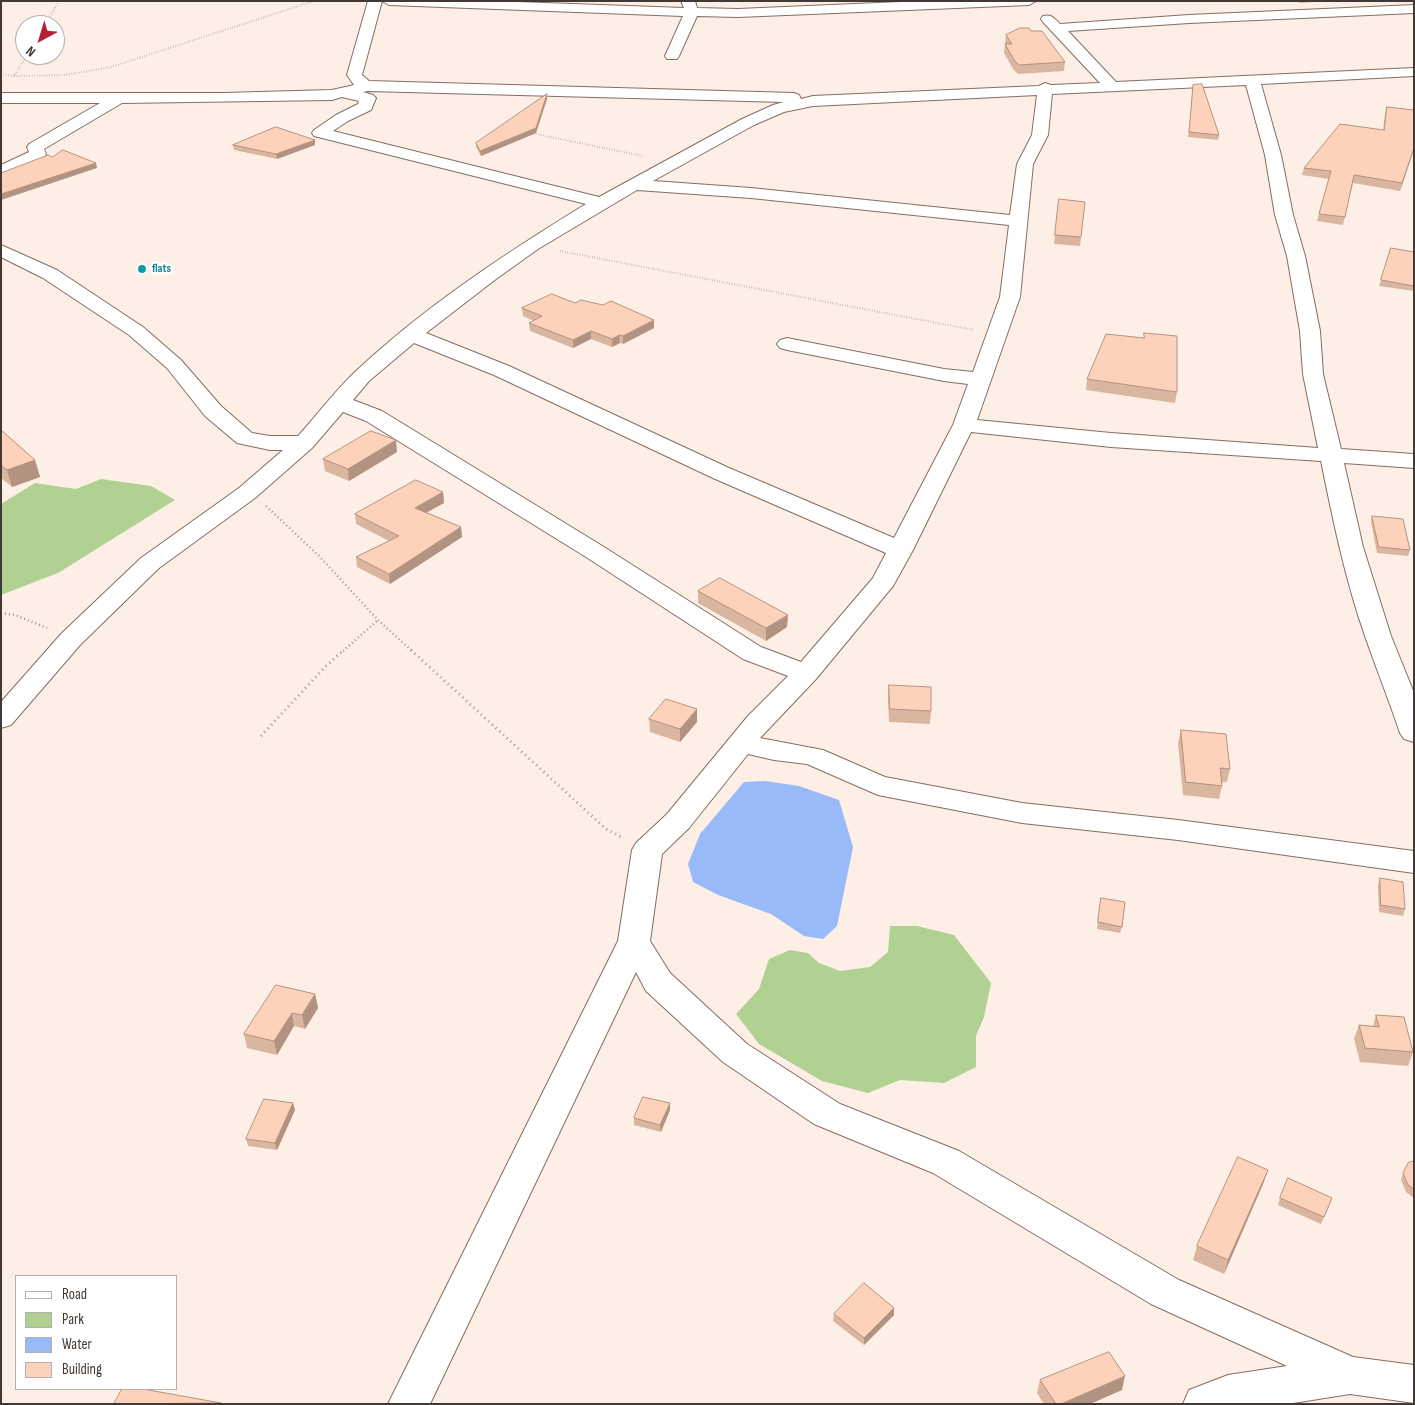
<!DOCTYPE html>
<style>
body{margin:0}
#map{position:relative;width:1415px;height:1405px;overflow:hidden;background:#feefe6;font-family:"Sofia Sans Condensed",sans-serif}
canvas{display:block}
.frame{position:absolute;inset:0;border:2px solid #433934;pointer-events:none}
.legend{position:absolute;left:15px;top:1275px;width:162px;height:115px;box-sizing:border-box;background:#fff;border:1px solid #b4b0ae;margin:0;padding:6px 9px;list-style:none;font-size:15px;color:#433934}
.legend li{display:flex;align-items:center;gap:10px;height:25px}
.legend b{width:25px;border:1px solid #b4b0ae}
.north{position:absolute;left:15px;top:15px;width:50px;height:50px;box-sizing:border-box;background:#fff;border:1px solid #b4b0ae;border-radius:50%;rotate:219deg;font-size:14px;font-weight:700;line-height:20px;text-align:center;color:#433934}
.north::after{content:'';display:block;margin:auto;width:18px;height:22px;background:#b32034;clip-path:polygon(50% 0,100% 100%,50% 72%,0 100%)}
</style>
<div id="map">
<canvas width="1415" height="1405"></canvas>
<div class="frame"></div>
<ul class="legend">
<li><b style="height:6px;background:#fff"></b>Road</li>
<li><b style="height:14px;background:#b0d192"></b>Park</li>
<li><b style="height:14px;background:#99baf9"></b>Water</li>
<li><b style="height:14px;background:#fed2ba"></b>Building</li>
</ul>
<div class="north">N</div>
</div>
<script>
const g = document.querySelector('canvas').getContext('2d');
g.lineJoin = 'round';
function paint(path, color) { g.fillStyle = color; g.fill(path, 'evenodd'); }
function trace(path, color, width, dash) { g.strokeStyle = color; g.lineWidth = width; g.lineCap = dash ? 'butt' : 'round'; g.setLineDash(dash || []); g.stroke(path); }
function write(font, color, halo, rows, align = 'center') {
  g.font = font + ' "Sofia Sans Condensed",sans-serif'; g.lineWidth = 5; g.setLineDash([]); g.textBaseline = 'middle'; g.strokeStyle = halo; g.fillStyle = color; for (const [text, x, y, turn = 0] of rows) {
    g.save(); g.translate(x, y); g.rotate((+turn || 0) * Math.PI / 180); g.textAlign = isNaN(turn) ? turn : align; if (halo) g.strokeText(text, 0, 0); g.fillText(text, 0, 0); g.restore();
  }
}
const green = new Path2D(`
 M101 479 151 486 175 500 58 573 1 595V504L35 483 76 489Z
 M890 926H917L954 935 991 983 984 1017 976 1036V1067L944 1083 900 1080 868 1093 822 1081 759 1044 736 1014 759 989 769 959 790 950 808 953 819 963 840 971 870 967 888 952Z`);
const water = new Path2D(`
 M765 781 799 786 839 800 853 847 837 926 823 939 804 936 771 914 718 895 693 882 688 864 700 834 744 782Z`);
const pathFar2 = new Path2D(`
 M45 25 59 1
 M27 55 14 76 65 75 111 67 314 1
 M1 74 14 76
 M531 133 643 156
 M560 251 974 330`);
const pathFar1 = new Path2D(`
 M266 506 319 556 378 620 412 651
 M1 613 15 615 47 628
 M343 651 378 620`);
const path = new Path2D(`
 M411 650 606 829 623 838
 M261 736 326 666 344 650`);
const minor = new Path2D(`
 M368 1H382L362 75 369 81 794 93 799 95 801 99 813 96 1039 86 1045 83 1051 85 1100 83 1043 22 1041 19 1043 16C1052 14 1054 18 1060 24L1189 15 1414 5V13L1189 23 1068 31 1116 82 1414 68V76L1261 84 1281 155 1293 215 1305 256 1320 331 1323 374 1341 449 1414 454V468L1344 463 1363 547 1391 636 1414 693V742L1404 739 1400 733C1389 700 1376 668 1365 636 1345 579 1333 520 1321 461L1111 447 971 432 913 550 893 586 816 679 760 738 823 750 885 777 1022 803 1178 820 1414 851V873L1178 840 1022 823 878 795 807 764 774 760 748 754 689 828 662 854 650 941 670 973 747 1044 840 1104 959 1151 1179 1280 1353 1357 1414 1365V1403L1350 1394 1287 1404H1183L1189 1390 1228 1375 1287 1366 1151 1304 933 1173 814 1124 723 1062 646 991 636 972 430 1404H388L618 941 632 850 636 843 667 814 748 716 788 676 743 659 586 557 366 421 343 412 312 448 255 498 159 568 80 645 11 725 1 728V702L62 633 141 558 239 488 283 450H270L237 443 205 416 167 368 129 335 43 278 1 257V245L57 270 143 327 181 360 221 406 252 433 270 436H298C318 414 334 392 355 372 424 307 506 253 586 204L314 136 312 133 314 130 336 115 358 104 359 101 342 97 332 100 122 103 44 149 46 154 44 158 1 177V165L29 152 27 147 29 144 100 103H1V93H223L332 90 354 85 347 75ZM1246 85 1265 155 1275 215 1287 256 1300 331 1303 374 1318 448 1111 433 977 420 1020 297 1033 164 1048 135 1052 94ZM368 91 784 102 773 105 742 119 599 197 333 131 348 121 371 110 376 98 373 95 363 92ZM1037 95 1032 135 1017 164 1010 215 751 188 653 181 754 125 784 112 813 106ZM637 190 751 198 1009 225 1000 297 973 372 944 369 787 338 780 340 777 344 780 348 787 350 944 381 968 384 953 425 894 538 729 468 509 366 426 333 496 279 538 249ZM414 343 494 375 713 478 886 553 873 578 801 662 761 647 604 547 382 411 353 400 369 381Z
 M382 1H489L684 8 681 1H695L697 8 738 9 924 1H1036L1029 5 738 17 697 16 679 56 677 59H667L665 56 683 16 389 5Z`);
const wall = new Path2D(`
 M1297 1H1331L1300 3Z
 M1031 31 1065 62 1064 71 1018 74 1013 69 1004 53 1006 35Z
 M1193 89 1219 135 1218 140 1188 137Z
 M547 99 536 133 481 156 476 147V143Z
 M1387 107 1414 110V149L1400 191 1353 183 1343 225 1317 221 1329 179 1302 175 1304 168 1383 130 1385 114Z
 M233 145H315L277 159 234 150Z
 M1059 199 1081 237 1080 246 1054 244Z
 M1414 252V291L1379 286 1381 280Z
 M575 303 654 320V328L623 344 620 343 612 347 591 339 573 348 530 331 529 323 534 321 523 316 522 308Z
 M1087 379 1177 392 1175 403 1086 390Z
 M1 430 35 460 40 477 12 487 1 478Z
 M397 452 349 481 325 471 323 459Z
 M443 492 444 503 426 512 461 527 462 537 390 584 357 567 356 557 389 541 356 524 355 514Z
 M1372 516 1410 550 1408 556 1377 553 1371 522Z
 M698 591 788 615 787 627 766 641 698 603Z
 M889 685 931 711 930 724 889 722 888 698Z
 M649 719 697 722 680 742 650 732Z
 M1181 730 1230 769 1227 782H1221L1222 786 1219 799 1183 795 1178 743Z
 M1380 878 1405 909 1403 916 1379 912 1378 885Z
 M1101 898 1122 927 1120 933 1097 929Z
 M315 994 318 1008 305 1029 294 1026 277 1055 247 1048 244 1034Z
 M1376 1015 1413 1052 1408 1066 1360 1062 1354 1039 1359 1025 1373 1026Z
 M293 1103 295 1110 277 1150 248 1146 246 1139Z
 M670 1103V1110L661 1132 634 1125V1118Z
 M1414 1161V1198L1406 1192 1401 1180 1403 1173Z
 M1268 1170 1263 1184 1224 1274 1193 1260 1197 1246Z
 M1280 1198H1332L1321 1224 1278 1205Z
 M834 1314 894 1315 864 1345 833 1321Z
 M1040 1380 1122 1390 1090 1404H1044L1037 1393Z`);
const shadedWall = new Path2D(`
 M547 94V99L536 133 481 156 480 151Z
 M315 140V145L277 159 276 154Z
 M1414 148V149L1400 191 1402 183Z
 M96 163 97 168 1 200V194Z
 M654 320V328L623 344V336Z
 M591 331V339L573 348V340Z
 M619 335 620 343 612 347V339Z
 M396 440 397 452 349 481 348 469Z
 M35 460 40 477 12 487 7 470Z
 M443 492 444 503 417 518 415 508Z
 M461 527 462 537 390 584 389 574Z
 M788 615 787 627 766 641V628Z
 M697 709V722L680 742V729Z
 M315 994 318 1008 305 1029 302 1015Z
 M292 1013 294 1026 277 1055 274 1041Z
 M293 1103 295 1110 277 1150 275 1143Z
 M670 1103V1110L661 1132 660 1125Z
 M1268 1170 1263 1184 1224 1274 1228 1260Z
 M894 1308V1315L864 1345V1338Z
 M1125 1376 1122 1390 1090 1404H1061Z`);
const building = new Path2D(`
 M1020 28H1029L1031 31H1042L1065 62 1019 65 1014 60 1005 44H1012L1006 35Z
 M1202 84 1219 135 1189 132 1193 85Z
 M547 94 536 128 480 151 476 143Z
 M1387 107 1414 110V148L1402 183 1354 175 1345 217 1319 214 1331 171 1304 168 1340 124 1384 130Z
 M276 127 315 140 276 154 233 145Z
 M63 150 96 163 1 194V173L48 155 52 157Z
 M1059 199 1085 202 1081 237 1055 235Z
 M1391 248 1414 252V286L1381 280Z
 M552 294 575 303 581 300 603 305 611 301 654 320 623 336 619 335 612 339 591 331 573 340 529 323 542 316 522 308Z
 M1144 333 1177 336V392L1087 379 1106 334 1144 338Z
 M1 430 35 460 7 470 1 465Z
 M371 431 396 440 348 469 323 459Z
 M416 480 443 492 415 508 461 527 389 574 356 557 399 536 355 514Z
 M1372 516 1403 519 1410 550 1379 547Z
 M720 578 788 615 766 628 698 591Z
 M889 685 931 687V711L890 709Z
 M666 699 697 709 680 729 649 719Z
 M1181 730 1226 734 1230 769 1220 768 1222 786 1186 782Z
 M1380 878 1403 882 1405 909 1381 905Z
 M1101 898 1125 902 1122 927 1098 922Z
 M276 985 315 994 302 1015 292 1013 274 1041 244 1034Z
 M1376 1015 1404 1017 1413 1052 1365 1048 1359 1025 1379 1027Z
 M643 1097 670 1103 660 1125 634 1118Z
 M264 1099 293 1103 275 1143 246 1139Z
 M1238 1157 1268 1170 1228 1260 1197 1246Z
 M1414 1161V1189L1408 1185 1403 1173 1408 1163Z
 M1288 1178 1332 1198 1324 1217 1280 1198Z
 M864 1283 894 1308 864 1338 834 1314Z
 M1109 1352 1125 1376 1061 1404H1056L1040 1380Z
 M122 1389H143L221 1403 114 1404Z`);
const markers = [
 [142,269,5,"#0f9aa8"]
];
const farCulturenames = [
 ["flats",152,269]
];
paint(green, '#b0d192');
paint(water, '#99baf9');
trace(minor, '#846e61', 2);
trace(pathFar2, '#a3968f', 2, [0.5, 2]);
trace(pathFar1, '#a3968f', 2.5, [1, 3]);
trace(path, '#a3968f', 3, [1, 4]);
paint(minor, '#fff');
paint(wall, '#dab5a0');
paint(shadedWall, '#b29382');
paint(building, '#fed2ba');
trace(building, '#b29382', 1);
for (const [x, y, r, color] of markers) { const dot = new Path2D(); dot.arc(x, y, r, 0, 2 * Math.PI); g.fillStyle = color; g.fill(dot); trace(dot, '#fff', 2); }
write('bold 12px', '#0d838f', '#fff', farCulturenames, 'left');
</script>
